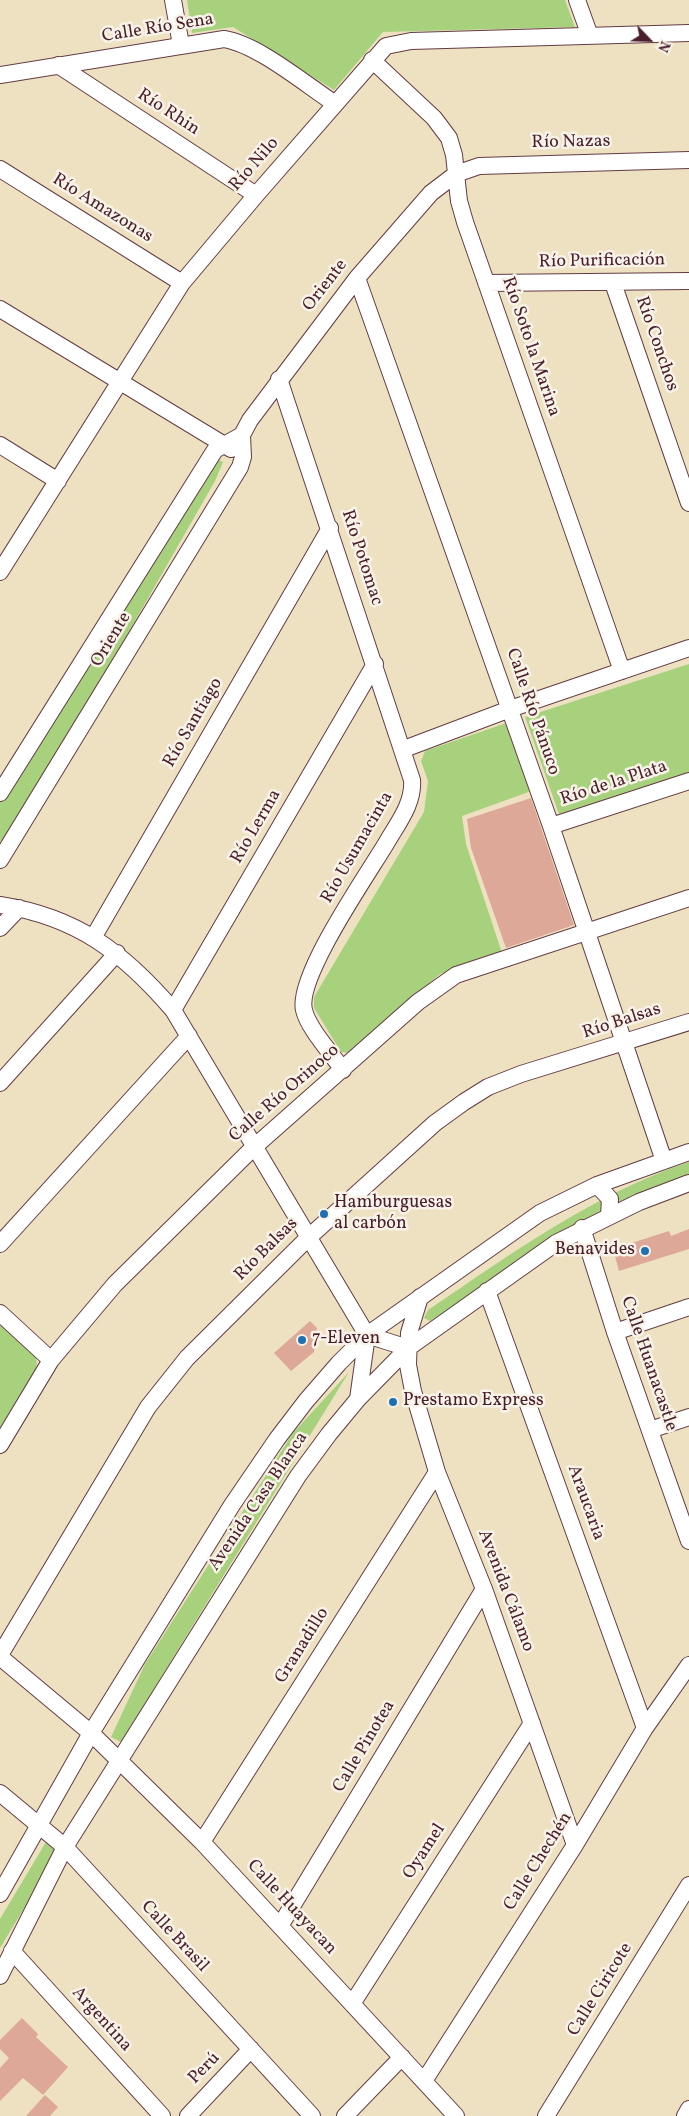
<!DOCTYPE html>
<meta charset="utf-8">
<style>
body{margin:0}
#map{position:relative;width:689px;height:2116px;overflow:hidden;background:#eee1c2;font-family:Vollkorn,serif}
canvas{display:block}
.north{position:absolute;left:624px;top:15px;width:50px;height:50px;-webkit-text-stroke:4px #f7f3e8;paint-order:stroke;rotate:114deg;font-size:14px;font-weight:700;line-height:20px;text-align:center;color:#4a1f2b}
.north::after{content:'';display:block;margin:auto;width:18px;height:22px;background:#4a1f2b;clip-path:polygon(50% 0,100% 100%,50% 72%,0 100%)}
</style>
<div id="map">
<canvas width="689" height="2116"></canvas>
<div class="north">N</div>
</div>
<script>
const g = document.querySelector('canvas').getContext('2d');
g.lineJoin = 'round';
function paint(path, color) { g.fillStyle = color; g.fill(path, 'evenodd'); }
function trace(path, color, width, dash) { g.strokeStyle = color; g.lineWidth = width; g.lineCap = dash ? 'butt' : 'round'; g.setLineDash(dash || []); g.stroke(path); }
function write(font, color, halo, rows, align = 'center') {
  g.font = font + ' Vollkorn,serif'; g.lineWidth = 5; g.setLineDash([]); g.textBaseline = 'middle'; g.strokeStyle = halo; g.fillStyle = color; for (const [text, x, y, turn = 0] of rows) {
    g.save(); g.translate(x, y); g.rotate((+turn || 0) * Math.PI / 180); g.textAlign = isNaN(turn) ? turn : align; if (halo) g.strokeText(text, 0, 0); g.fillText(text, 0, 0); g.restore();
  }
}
const green = new Path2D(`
 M187 0H565L575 27 383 32 334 90 233 27 192 33Z
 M215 458 223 462 215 481 34 798 0 842V800Z
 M689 664V775L560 817 525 717Z
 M512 721 534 790 462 816 466 844 502 953 440 974 351 1053 341 1052 314 1008V997L424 812 428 781 421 761 425 751Z
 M689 1162V1175C595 1206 513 1268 430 1321L424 1318 428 1310C511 1254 593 1194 689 1162Z
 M0 1325 36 1357 37 1367 0 1428Z
 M349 1372 121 1742 111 1737 145 1664 293 1433Z
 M46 1842 58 1852 0 1948V1919Z`);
const building = new Path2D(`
 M531 798 574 925 506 948 471 848 467 819Z
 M689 1229V1249L619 1271 613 1249 669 1231 671 1236Z
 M310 1321 317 1328 314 1352 291 1371 274 1353Z
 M22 2018 38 2034 36 2037 68 2067 43 2095 23 2078 0 2101V2068L9 2058 0 2049V2040Z
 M45 2095 58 2107 50 2116H26Z`);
const minor = new Path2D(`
 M173 0 181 45
 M577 0 590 36
 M372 60 434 118 449 138 454 155 459 201 465 222 622 671
 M58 65 256 195
 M0 75 224 39C257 44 305 84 334 103
 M0 169 182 283
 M357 278 551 826 664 1161
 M486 283 689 281
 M613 283 689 503
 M0 309 231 449
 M279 379 412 780C414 803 398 823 387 842 368 874 296 977 304 1010 308 1028 332 1054 343 1070
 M0 445 58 481
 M0 572 182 283 256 195 386 46 411 41 689 33
 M404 749 510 709 689 648
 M0 793 215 450 242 435
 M551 826 689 781
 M0 860 240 467 243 457 242 435 250 420 357 278 431 193 456 174 479 166 689 160
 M0 905C77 917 123 952 173 1010L367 1335
 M0 928 19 908
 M93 938 330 528
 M173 1010 375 664
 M0 1083 117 953
 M597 1185 610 1199 609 1215
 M582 1228 615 1332 689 1541
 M0 1244 189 1036
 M487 1291 645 1728
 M420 1297 409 1333 408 1365 413 1391 437 1472 484 1589 575 1845
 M0 1313 51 1360
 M615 1332 689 1307
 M367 1335 408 1348
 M358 1399 367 1335
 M650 1430 689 1417
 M0 1445 51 1360 115 1284 253 1148 418 1002 456 975 689 898
 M0 1655 148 1407 187 1358 309 1237 435 1123 464 1102 488 1087 521 1074 689 1022
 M0 1657 91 1733 202 1842 456 2116
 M0 1793 65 1847 312 2116
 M202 1842 437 1472
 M0 1894 91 1733 232 1505 277 1439 306 1401 339 1363 367 1335 540 1213 597 1185 689 1152
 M280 1926 484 1589
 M12 1951 162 2116
 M0 1976 65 1847 298 1476 329 1434 358 1399 408 1348 556 1243 639 1202 689 1183
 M352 2004 532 1723
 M424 2081 575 1845 645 1728 689 1665
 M188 2116 251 2049
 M345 2116 402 2057
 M546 2116 689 1885
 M685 2116 689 2109`);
const markers = [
 [324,1214,5,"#1f6fb2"],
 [645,1251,5,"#1f6fb2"],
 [302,1340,5,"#1f6fb2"],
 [393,1402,5,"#1f6fb2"]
];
const streetNames = [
 ["Calle Río Sena",158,29,-9],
 ["Río Rhin",168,113,33],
 ["Río Nazas",571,143,-1],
 ["Río Nilo",255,165,-49],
 ["Río Amazonas",102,209,32],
 ["Río Purificación",602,262,-1],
 ["Oriente",326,286,-52],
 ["Río Conchos",656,344,71],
 ["Río Soto la Marina",530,347,71],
 ["Río Potomac",361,558,72],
 ["Oriente",112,640,-59],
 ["Calle Río Pánuco",532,712,71],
 ["Río Santiago",194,723,-60],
 ["Río de la Plata",614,784,-18],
 ["Río Lerma",257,827,-60],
 ["Río Usumacinta",358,848,-60],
 ["Río Balsas",622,1022,-18],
 ["Calle Río Orinoco",285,1094,-41],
 ["Río Balsas",267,1250,-45],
 ["Calle Huanacastle",648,1364,71],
 ["Avenida Casa Blanca",259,1502,-56],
 ["Araucaria",585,1503,70],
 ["Avenida Cálamo",505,1591,69],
 ["Granadillo",303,1646,-58],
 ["Calle Pinotea",365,1747,-59],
 ["Oyamel",425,1852,-57],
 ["Calle Chechén",539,1862,-58],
 ["Calle Huayacan",291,1908,47],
 ["Calle Brasil",174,1937,47],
 ["Calle Ciricote",601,1990,-58],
 ["Argentina",101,2020,48],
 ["Perú",205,2069,-46]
];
const poiNames = [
 ["Hamburguesas",334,1204],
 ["al carbón",334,1225],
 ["Benavides",635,1251,"right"],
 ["7-Eleven",312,1340],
 ["Prestamo Express",403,1402]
];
paint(green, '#a7d17d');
paint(building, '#dea898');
trace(minor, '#633c42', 18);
trace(minor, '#fff', 16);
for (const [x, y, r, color] of markers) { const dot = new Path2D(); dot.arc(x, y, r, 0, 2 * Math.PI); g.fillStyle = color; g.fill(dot); trace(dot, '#f7f3e8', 2); }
write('18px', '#4a1f2b', '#f7f3e8', streetNames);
write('18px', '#4a1f2b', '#f7f3e8', poiNames, 'left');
</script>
